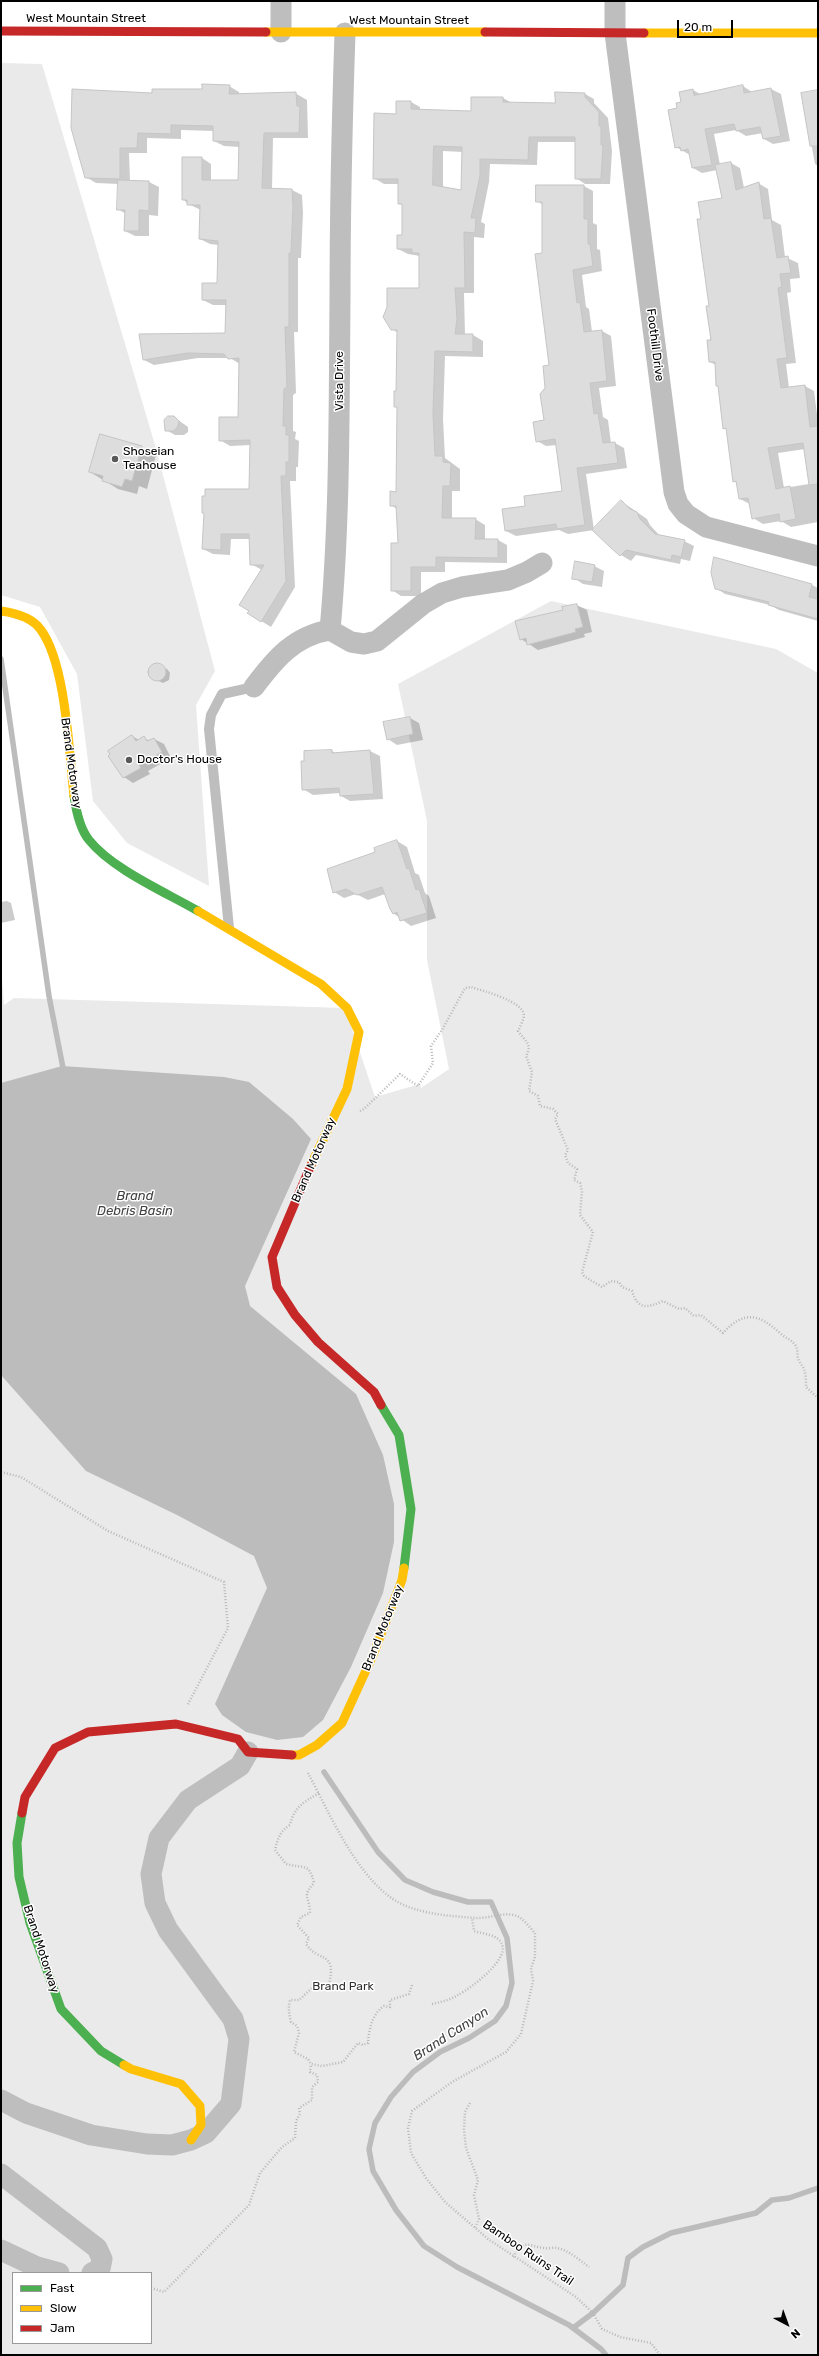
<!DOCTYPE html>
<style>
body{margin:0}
#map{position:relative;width:819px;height:2356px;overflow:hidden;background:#fff;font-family:Rubik,sans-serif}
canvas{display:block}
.frame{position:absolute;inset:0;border:2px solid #000;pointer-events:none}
.legend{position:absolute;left:12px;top:2272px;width:140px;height:72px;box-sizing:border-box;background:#fff;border:1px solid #999;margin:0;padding:5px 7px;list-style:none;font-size:12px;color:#000}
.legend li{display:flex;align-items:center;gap:8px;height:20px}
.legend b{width:20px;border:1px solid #999}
.north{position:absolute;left:767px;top:2304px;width:40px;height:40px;-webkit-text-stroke:3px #fff;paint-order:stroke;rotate:139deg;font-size:11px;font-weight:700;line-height:16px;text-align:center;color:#000}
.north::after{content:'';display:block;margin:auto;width:14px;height:18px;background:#000;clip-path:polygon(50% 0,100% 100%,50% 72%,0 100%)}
.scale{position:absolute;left:677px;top:20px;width:56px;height:18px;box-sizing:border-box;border:2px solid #000;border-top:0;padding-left:5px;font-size:12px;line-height:14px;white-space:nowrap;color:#000;-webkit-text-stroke:3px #fff;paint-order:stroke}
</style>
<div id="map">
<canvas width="819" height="2356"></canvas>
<div class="frame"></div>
<ul class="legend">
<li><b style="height:5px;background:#4caf50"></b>Fast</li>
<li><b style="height:5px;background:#ffc107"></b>Slow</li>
<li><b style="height:5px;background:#c62828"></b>Jam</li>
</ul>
<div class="north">N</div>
<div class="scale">20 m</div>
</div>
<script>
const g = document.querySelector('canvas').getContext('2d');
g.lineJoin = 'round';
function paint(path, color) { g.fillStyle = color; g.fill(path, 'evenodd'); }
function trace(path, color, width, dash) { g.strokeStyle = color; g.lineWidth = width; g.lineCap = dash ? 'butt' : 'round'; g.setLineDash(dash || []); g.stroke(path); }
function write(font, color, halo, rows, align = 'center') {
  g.font = font + ' Rubik,sans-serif'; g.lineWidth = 3; g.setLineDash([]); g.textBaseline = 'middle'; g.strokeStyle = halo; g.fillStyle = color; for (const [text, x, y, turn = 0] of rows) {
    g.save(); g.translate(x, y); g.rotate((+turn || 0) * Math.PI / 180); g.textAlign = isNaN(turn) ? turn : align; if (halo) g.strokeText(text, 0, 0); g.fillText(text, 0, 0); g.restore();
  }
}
const green = new Path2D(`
 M1 63 42 64 155 445 215 671 196 705 209 886 127 843 93 801 77 674 40 607 1 595Z
 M551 601 776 649 818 673V2355H1V966L4 1005 14 998 345 1008 375 1097 420 1084 421 1088 449 1069 427 960V821L398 684ZM13 2273H151V2343H13Z`);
const water = new Path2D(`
 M62 1066 224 1077 249 1082 293 1119 311 1139 245 1286 250 1306 356 1394 383 1455 394 1504V1542L383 1593 351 1667 323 1720 303 1737 277 1740 246 1732 222 1715 215 1704 267 1588 254 1556 177 1515 86 1471 1 1375V1083Z`);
const shadow = new Path2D(`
 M229 86 239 92V95L295 93 307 100 308 138H273L272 189 292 190 302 195 303 213 301 258H298V332H294L296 393 293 395V431L296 432 295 439 299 441 298 467H296V481H290L295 587 271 627 248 613 262 570 251 564V539H231L230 555 213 554 203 549 250 490 251 445 230 446 220 440 239 418 240 364 230 358H198L154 365 144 360 226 334 227 305H213L203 300 218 284 219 245 210 244 200 239 201 210 188 204 183 199 202 158 211 164V181H239L240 147 224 146 214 141V131L181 130V139L147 138V153H129L130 181 149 182 159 187 158 216 149 215V236H135L125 231 126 214 118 209 119 184 96 183 86 177 153 94Z
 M743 86 752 92 771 89 781 94 790 141 773 144 764 139 763 133 746 136 736 130 714 134 720 165 731 163 740 168 744 188 758 183 768 189 772 220 781 225 785 257 798 263 800 278 790 279 791 292 787 293 796 363 786 364 789 388 805 386 814 391 818 422V522L791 527 781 521 763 524 753 518 750 504 740 499 737 483 734 481 727 430 724 428 719 387 717 386 716 365 710 362V307L702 219 723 199 717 170 702 173 693 168 690 155 676 147 678 109 693 90 700 94ZM805 449 809 484 784 488 778 453Z
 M818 91V166L815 164 802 94Z
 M585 94 594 99V103L608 118 612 151 610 184H585L576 178V142H538L537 165 490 164 489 182 481 222 485 224 484 238 474 237V293H464L465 335H473L483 341V357L445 356 443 419 445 458 460 469V491H452V519H475L485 525V540H498L507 545V563L445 562V572H421V596H401L392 590 399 544 397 509 391 505 397 493 398 408 395 406 397 392 398 333 392 329 420 289V256L408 254 398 249 403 236V206L399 203V184H384L374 178 397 115 411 102 420 107V111L472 112 503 98 512 103 556 104ZM443 151 463 152 462 191 443 188Z
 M584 186 593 191V223L597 225V249L600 250 602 271 582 275 586 307 589 309 592 332 602 331 611 336 616 386 599 388 603 417 608 420 611 443H615L624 448 627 468 586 474 594 530 621 501 647 519 650 525 660 536 684 541 694 546 690 561 681 559 680 564 636 555 631 561 621 555 594 530 568 534 559 530 516 536 506 531 527 507 563 491 557 445 546 446 537 441 545 421 550 366 543 254V205L537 201Z
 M174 417 188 427V432L184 435H175L166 430Z
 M141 447 156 455 147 489 139 486 137 494 118 489 90 472Z
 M594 566 604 571 602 587 583 584 574 578Z
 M812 585 818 588V621L779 610 770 605 725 594 716 588Z
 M577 605 587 610 592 632 584 634 585 637 538 650 521 639Z
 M156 664 167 669 170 673 169 680 163 683 154 679 149 673 151 667Z
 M410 718 419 723 423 740 397 745 388 739Z
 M132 736 139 740 144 738 150 741 154 739 164 744 171 758 148 771 150 774 133 783 124 777Z
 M332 751 335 753 370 751 380 756 383 799 350 801 341 796 340 793 313 795 303 789Z
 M397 841 407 847 415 873 419 875 425 893 429 896 436 918 411 926 393 913 385 894 368 900 356 894 344 898 334 892 377 852Z
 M7 901 11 903 15 920 1 923V902Z`);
const stream = new Path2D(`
 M1 659 49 996 64 1073
 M324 1772 378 1852 405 1880 433 1892 468 1902H491L507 1938 512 1983 506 2006 495 2021 469 2038 440 2052 413 2072 391 2097 375 2123 369 2149 373 2171 396 2210 424 2246 457 2267 569 2325 601 2349 606 2355
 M573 2328 593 2313 623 2285 628 2258 643 2247 671 2233 756 2213 772 2200 789 2198 818 2188`);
const building = new Path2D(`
 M202 84 230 85 229 94 296 92 297 106H300L299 133H264L262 188 292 189 293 207 291 253H289V327H285L287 387 284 389 283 426H286V435H289V462H286V476H281L286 581 261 622 247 613 249 611 239 605 264 565H250L249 534H221V550L202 549 204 513H202V496H205V489H249L250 440 219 441V417H238L239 358 228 359 224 354 188 353 143 360 139 334 225 333 226 300H202V283H217L218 241 199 239 200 205H187V200H182V157H202V180H238L239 142 213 141V126L171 125V134L138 133 137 148H120V179L85 178 71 128 72 89 152 93V89H202Z
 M743 85 744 93 771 88 781 136 763 139 760 127 736 131 734 124 705 129 712 165 692 168 688 149 681 151 680 147 675 148 668 110 677 108 676 103 681 102 679 92 693 89 694 95Z
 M818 90V146H810L801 93Z
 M555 92 585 93V97L599 112V126H601V145H603L601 179H575V137H529L528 160 480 159V176L471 218H476L475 233 464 232 465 288H455L457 319 455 334H473V352L435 351 433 413 435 456H443V462L451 463 450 486H443L442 518H476L475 539H498V558L436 557V567H411V591H391V543H398L396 506H390V491L396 492 397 407H394V391H396L397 330H391L383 317 387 307V288H419V253H412V249H397V235H402V204H398V179H373L374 113 396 114V101H411V109L471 111V97H503V102L555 103ZM434 146 462 147 461 190 433 185Z
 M731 162 736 190 759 182 764 219 771 218 777 258 788 256 791 273 780 274 782 287 778 288 787 358 777 359 781 388 805 385 810 427 818 426V484L809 485 803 443 768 448 776 489 790 486 796 519 780 522 779 514 752 519 748 498 739 499 736 481 733 482 726 428 723 429 718 386H716L715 362H709L707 340H711L706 306H709L697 219H701L698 202 722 198 715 165Z
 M118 180 149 181V211L139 210V231H124L125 210H117Z
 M536 185H584V219H588V244H590L593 266 573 270 577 303 580 302 584 332 602 330 607 381 590 383 594 414 598 413 603 443 615 442 618 463 577 468 585 525 557 529 556 524 505 531 502 509 525 506 524 496 562 491 555 439 536 442 533 422 544 420 540 394 545 388 543 366 549 365 535 254 542 253V202H536Z
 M168 416H174L179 421 178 426 174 431H165L164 420Z
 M100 434 142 446 132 481 125 479 122 487 102 481 103 476 89 472Z
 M621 500 630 509 637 512 640 519 655 534 685 540 681 557 672 555 671 560 626 550 620 556 611 548 592 530Z
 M714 557 812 584 809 597 818 599V619L768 605 769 602 715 589 711 573Z
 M575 561 595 565 592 582 572 579Z
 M577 604 583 627 575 629 576 632 527 645 526 638 520 640 515 621 563 610 562 607Z
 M148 672a9 9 0 1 1 18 0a9 9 0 1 1-18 0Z
 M410 717 413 734 387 740 383 722Z
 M132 735 136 741 144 736 147 741 154 738 162 752 139 765 141 768 123 778 108 756 110 754 108 751Z
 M332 750V753L370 750 374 794 340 796 339 788 302 790 301 761H304V751Z
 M397 840 407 869 409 868 416 890 419 889 427 913 400 921 397 912 393 914 390 909 382 887 357 895 346 889 333 893 327 869 375 852 374 848Z`);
const path = new Path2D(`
 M360 1111 364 1109 400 1074 418 1086 433 1063 431 1046 442 1030 465 988 471 987C483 991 524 1001 524 1016 523 1021 520 1027 518 1031 525 1041 533 1044 526 1056L532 1072 529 1091 538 1096 540 1106 553 1109 558 1114 555 1119 568 1150 565 1155 568 1163 577 1169 574 1180 580 1183 582 1191 580 1215 593 1232 582 1272 584 1276 602 1287 611 1281 619 1282 622 1287 632 1291C638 1310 647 1308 663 1301L679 1309 685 1308 694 1316 701 1315 723 1333C744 1310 759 1314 780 1333 785 1338 791 1339 796 1346 798 1350 797 1354 798 1358 799 1362 802 1365 804 1369 806 1374 806 1381 806 1387L818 1398
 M1 1472 21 1477 108 1531 224 1582 228 1628 187 1706
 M308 1773C330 1814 361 1888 406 1906 429 1915 452 1916 475 1918 489 1919 504 1911 517 1916 524 1919 530 1928 535 1933V1957L531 1968 533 1981 521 2034 506 2052 452 2082 412 2111 408 2128 411 2153 426 2178 445 2202 488 2239 576 2297 593 2313 602 2329 620 2337 651 2343 660 2355
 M319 1793C304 1802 294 1807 290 1825 280 1831 278 1838 275 1850L286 1864C304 1869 309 1862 314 1883 301 1897 310 1897 310 1913L301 1917 297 1925 309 1938 306 1944C318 1963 337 1950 329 1984L312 1988 299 2000H290C288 2008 289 2014 291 2022L297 2026 299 2033 294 2052 308 2059 311 2064 322 2066 343 2062 358 2043 363 2045 368 2043C369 2029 372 2014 384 2006L390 2007V2000L409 1994 412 1985
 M432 2004C441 2002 450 2000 458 1995 471 1988 514 1957 500 1941 494 1934 483 1934 474 1931L472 1918
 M470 2103 465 2112 464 2129 466 2148 478 2180 474 2195 479 2219 475 2228
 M513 2257C524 2238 528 2246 544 2248 548 2249 553 2247 557 2248 569 2250 579 2260 589 2267
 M151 2288 164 2292 249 2205 260 2173 282 2147 295 2138 296 2121 300 2114 299 2108 312 2100V2087L318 2082 317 2075 310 2072 311 2064`);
const lane = new Path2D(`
 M229 928 209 729 211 715 222 694 254 687`);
const street = new Path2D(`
 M615 1V33L674 492 678 504 686 514 706 527 818 556
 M281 32V1
 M330 630C340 520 339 410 340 300 340 211 342 122 345 33
 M330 630 351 642 364 644 377 641 423 604 442 593 462 587 508 580 527 572 542 563
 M254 687C275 659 294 636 330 630
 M1 2100 26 2113 91 2135 147 2144 172 2145 191 2140 206 2133 231 2104 239 2039 233 2019 168 1930 155 1903 151 1874 159 1838 188 1800 240 1766 248 1752
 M1 2174 97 2248 102 2259 100 2269 92 2273
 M1 2250 37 2267 59 2273`);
const fast = new Path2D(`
 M74 796C76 810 80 829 89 840 112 869 165 892 198 911
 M381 1405 399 1435 411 1509 404 1568
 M22 1813 17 1843 19 1877 30 1923 61 2009 101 2051 124 2065`);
const slow = new Path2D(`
 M266 32H485
 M644 33H818
 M1 611C16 613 32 617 41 630 66 664 69 753 74 796
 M198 911 321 984 347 1008 359 1032 347 1089 311 1165
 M292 1755H299L317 1745 342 1723 373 1655 402 1580 404 1568
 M124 2065 131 2069 181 2084 200 2106 201 2125 191 2140`);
const jam = new Path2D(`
 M1 31 266 32
 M485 32 644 33
 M311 1165 272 1257 277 1287 295 1315 318 1342 374 1392 381 1405
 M22 1813 25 1797 55 1748 88 1732 176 1724 238 1739 248 1752 292 1755`);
const markers = [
 [115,459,4,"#595959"],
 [129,760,4,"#595959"]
];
const streetNames = [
 ["West Mountain Street",86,19],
 ["West Mountain Street",409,21],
 ["Foothill Drive",655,345,83],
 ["Vista Drive",340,381,-90],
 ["Brand Motorway",71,763,82],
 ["Brand Motorway",314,1160,-66],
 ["Brand Motorway",383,1628,-68],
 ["Brand Motorway",41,1949,72],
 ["Bamboo Ruins Trail",528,2253,34]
];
const poiNames = [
 ["Shoseian",123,452],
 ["Teahouse",123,466],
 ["Doctor's House",137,760]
];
const parkNames = [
 ["Brand Park",343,1987]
];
const waterNames = [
 ["Brand",135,1196],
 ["Debris Basin",135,1211],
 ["Brand Canyon",451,2034,-33]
];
paint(green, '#eaeaea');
paint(water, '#bcbcbc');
paint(shadow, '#0003');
trace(stream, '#bcbcbc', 5.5);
paint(building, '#ddd');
trace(building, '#c5c5c5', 1);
trace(path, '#b8b8b8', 2.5, [1, 2]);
trace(lane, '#bebebe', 10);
trace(street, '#bebebe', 21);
trace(fast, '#4caf50', 9);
trace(slow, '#ffc107', 9);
trace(jam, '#c62828', 9);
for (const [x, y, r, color] of markers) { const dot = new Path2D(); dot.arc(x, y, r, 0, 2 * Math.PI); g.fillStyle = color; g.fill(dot); trace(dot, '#fff', 1.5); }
write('12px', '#000', '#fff', streetNames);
write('12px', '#000', '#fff', poiNames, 'left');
write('12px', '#303030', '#fff', parkNames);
write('italic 13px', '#414141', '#fff', waterNames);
</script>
